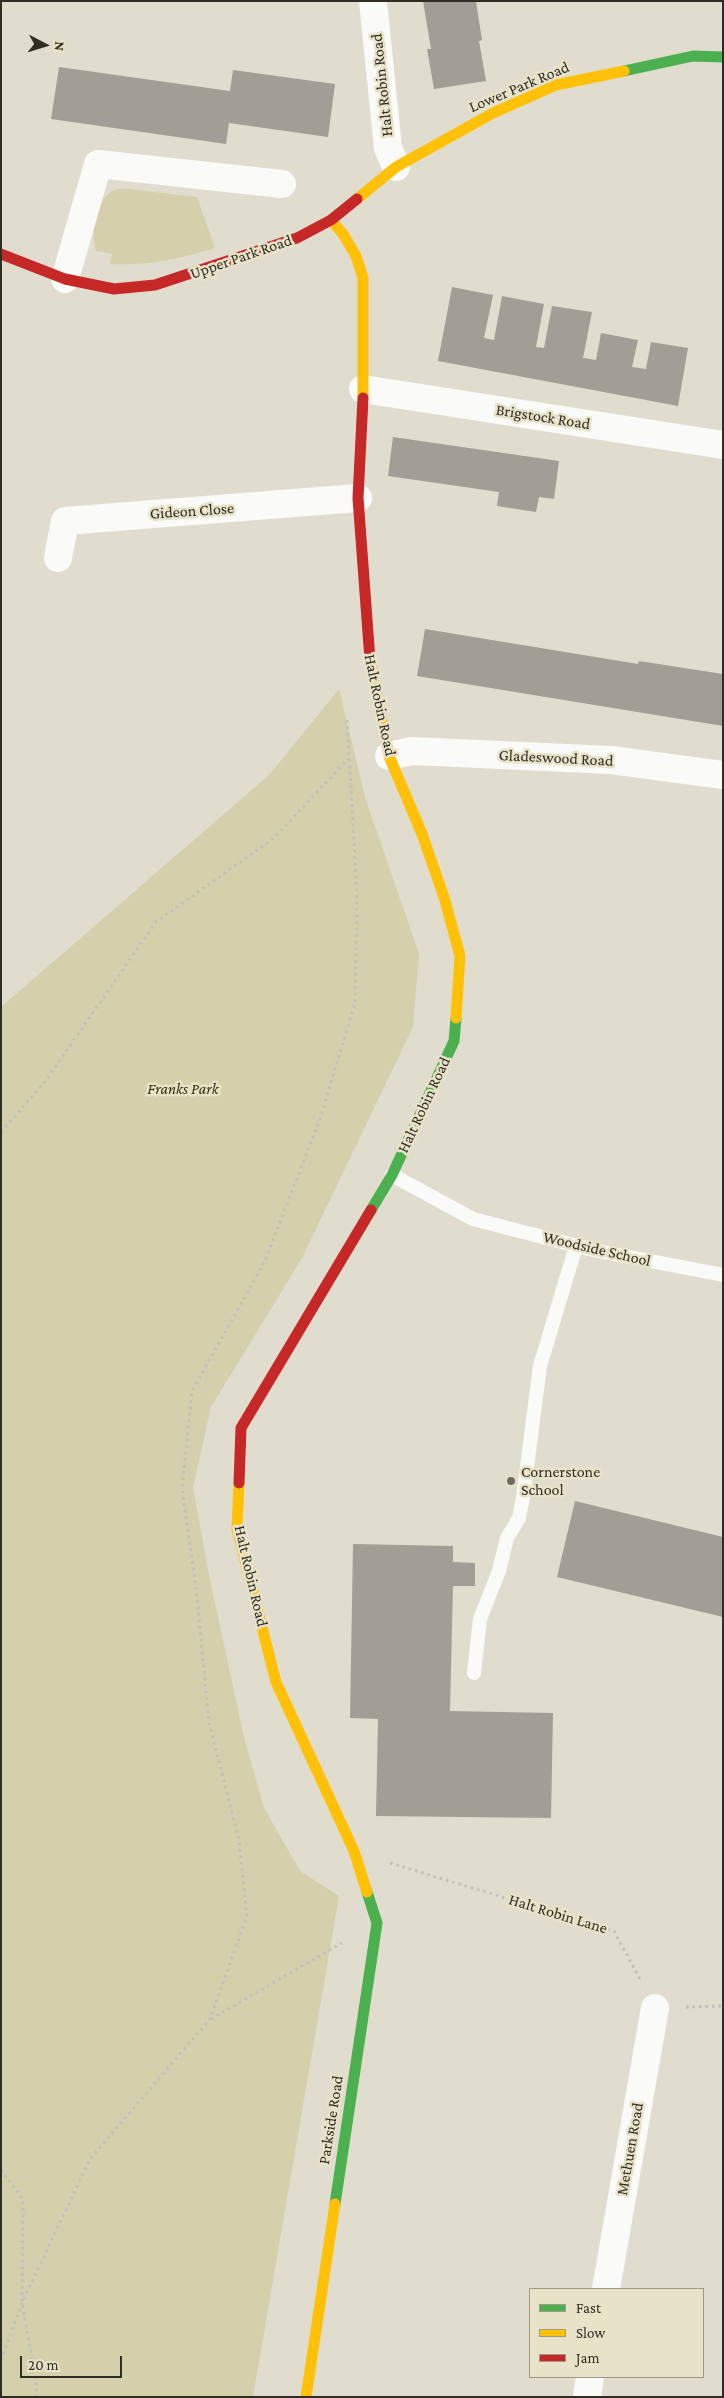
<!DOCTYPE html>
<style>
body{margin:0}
#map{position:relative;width:724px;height:2398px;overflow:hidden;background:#e0ddcf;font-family:"Crimson Pro",serif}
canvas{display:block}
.frame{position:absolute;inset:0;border:2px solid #302e24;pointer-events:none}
.legend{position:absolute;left:529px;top:2288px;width:175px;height:90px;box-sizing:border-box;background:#e7e2c8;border:1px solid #9e9a86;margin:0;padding:6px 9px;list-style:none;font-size:15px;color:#302e24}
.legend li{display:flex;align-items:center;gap:10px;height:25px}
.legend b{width:25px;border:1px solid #9e9a86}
.north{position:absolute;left:20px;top:20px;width:50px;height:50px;-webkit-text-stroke:4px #e7e2c8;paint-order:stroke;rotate:95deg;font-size:14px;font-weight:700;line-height:20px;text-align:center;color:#302e24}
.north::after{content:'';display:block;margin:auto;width:18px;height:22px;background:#302e24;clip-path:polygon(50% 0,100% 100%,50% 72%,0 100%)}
.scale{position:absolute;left:20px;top:2356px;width:102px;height:22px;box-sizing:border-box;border:2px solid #302e24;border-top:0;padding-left:6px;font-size:15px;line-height:18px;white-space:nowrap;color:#302e24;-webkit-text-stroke:4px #e7e2c8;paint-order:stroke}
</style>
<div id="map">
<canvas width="724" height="2398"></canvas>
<div class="frame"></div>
<ul class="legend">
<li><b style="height:6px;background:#4caf50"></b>Fast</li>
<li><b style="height:6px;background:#ffc107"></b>Slow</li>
<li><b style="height:6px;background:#c62828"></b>Jam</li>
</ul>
<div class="north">N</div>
<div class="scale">20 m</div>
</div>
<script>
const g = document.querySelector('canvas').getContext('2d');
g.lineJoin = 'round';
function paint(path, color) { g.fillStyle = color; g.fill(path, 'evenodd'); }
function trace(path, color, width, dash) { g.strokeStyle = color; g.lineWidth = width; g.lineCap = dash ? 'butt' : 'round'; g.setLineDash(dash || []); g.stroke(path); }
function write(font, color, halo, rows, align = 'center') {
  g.font = font + ' "Crimson Pro",serif'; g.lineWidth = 5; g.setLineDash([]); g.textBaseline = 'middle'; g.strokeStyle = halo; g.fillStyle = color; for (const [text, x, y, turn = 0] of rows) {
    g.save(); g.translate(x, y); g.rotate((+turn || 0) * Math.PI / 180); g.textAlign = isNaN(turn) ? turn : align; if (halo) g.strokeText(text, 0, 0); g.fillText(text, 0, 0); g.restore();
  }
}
const green = new Path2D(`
 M129 189 197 197 215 248C180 259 147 266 110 264L112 254 96 251C91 232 93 201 114 190 117 188 125 189 129 189Z
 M339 689 365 797 419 954 413 1027 302 1258 211 1407 193 1488 210 1580 244 1737 264 1808 300 1871 339 1896 253 2397H1V1007L270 774Z`);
const building = new Path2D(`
 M423 1H476L482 40 479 41 486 81 434 89 427 49H431Z
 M59 67 230 91 233 70 335 84 328 137 229 123 226 144 51 119Z
 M452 287 493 295 484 338 494 340 502 296 544 304 536 347 544 348 552 306 592 312 583 358 596 360 601 333 638 340 632 367 646 369 651 342 688 348 678 406 438 361Z
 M393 437 559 461 554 499 539 497 536 512 497 506 499 492 388 476Z
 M425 629 638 664 639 661 723 674V726L417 676Z
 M575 1501 723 1537V1617L557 1577Z
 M353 1544 453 1546V1562L475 1563V1586H453L450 1711 553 1713 551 1818 376 1816 378 1719 350 1718Z`);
const path = new Path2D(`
 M1 1132 44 1083 156 922 274 838 348 759
 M390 1863 614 1931 641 1981
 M686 2007 723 2006
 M211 2019 342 1943
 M1 2170 23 2199 22 2303 37 2387 35 2397
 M1 2360 22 2303 90 2159 210 2019 247 1916 239 1840 209 1722 196 1588 182 1489 192 1391 265 1261 320 1119 355 1003 357 894 347 719`);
const lane = new Path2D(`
 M392 1175 473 1219 593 1250 723 1275
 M474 1673 480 1619 499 1571 507 1538 519 1518 523 1498 540 1366 576 1246`);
const street = new Path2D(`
 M373 1 388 148 396 167
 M65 279 98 164 282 184
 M363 389 723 445
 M58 558 65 521 358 498
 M389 756 412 751 611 760 723 775
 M606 2289 655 2008
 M587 2397 590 2377`);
const fast = new Path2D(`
 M624 71 693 56 723 57
 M371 1210 392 1175 454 1041 456 1018
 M335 2204 377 1923 367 1892`);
const slow = new Path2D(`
 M357 199 396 167 493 113 556 85 624 71
 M331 220 343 234 356 256 363 278V398
 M370 660 389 756 422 834 444 897 460 956 456 1018
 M239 1483 237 1529 276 1682 354 1851 367 1892
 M306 2397 335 2204`);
const jam = new Path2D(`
 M1 254 65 279 114 289 155 285 297 238 331 220 357 199
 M363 398 358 498 370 660
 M239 1483 241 1428 371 1210`);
const markers = [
 [511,1481,5,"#6e6b60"]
];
const streetNames = [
 ["Halt Robin Road",382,85,-96],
 ["Lower Park Road",519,87,-23],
 ["Upper Park Road",241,257,-19],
 ["Brigstock Road",543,417,9],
 ["Gideon Close",192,511,-4],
 ["Halt Robin Road",380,705,78],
 ["Gladeswood Road",556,758,3],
 ["Halt Robin Road",424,1105,-65],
 ["Woodside School",597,1249,13],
 ["Halt Robin Road",251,1576,77],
 ["Halt Robin Lane",558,1914,17],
 ["Parkside Road",331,2120,-81],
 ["Methuen Road",630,2149,-80]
];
const parkNames = [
 ["Franks Park",183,1089]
];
const poiNames = [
 ["Cornerstone",521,1472],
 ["School",521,1490]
];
paint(green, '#d6cfac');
paint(building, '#a19f95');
trace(path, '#c2c0bc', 3, [2.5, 4]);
trace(lane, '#fafaf8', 14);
trace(street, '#fafaf8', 28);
trace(fast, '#4caf50', 11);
trace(slow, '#ffc107', 11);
trace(jam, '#c62828', 11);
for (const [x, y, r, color] of markers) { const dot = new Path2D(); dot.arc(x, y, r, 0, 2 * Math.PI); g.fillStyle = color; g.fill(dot); trace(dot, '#e7e2c8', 2); }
write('16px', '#302e24', '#e7e2c8', streetNames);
write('italic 16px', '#383009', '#e7e2c8', parkNames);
write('16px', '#302e24', '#e7e2c8', poiNames, 'left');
</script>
